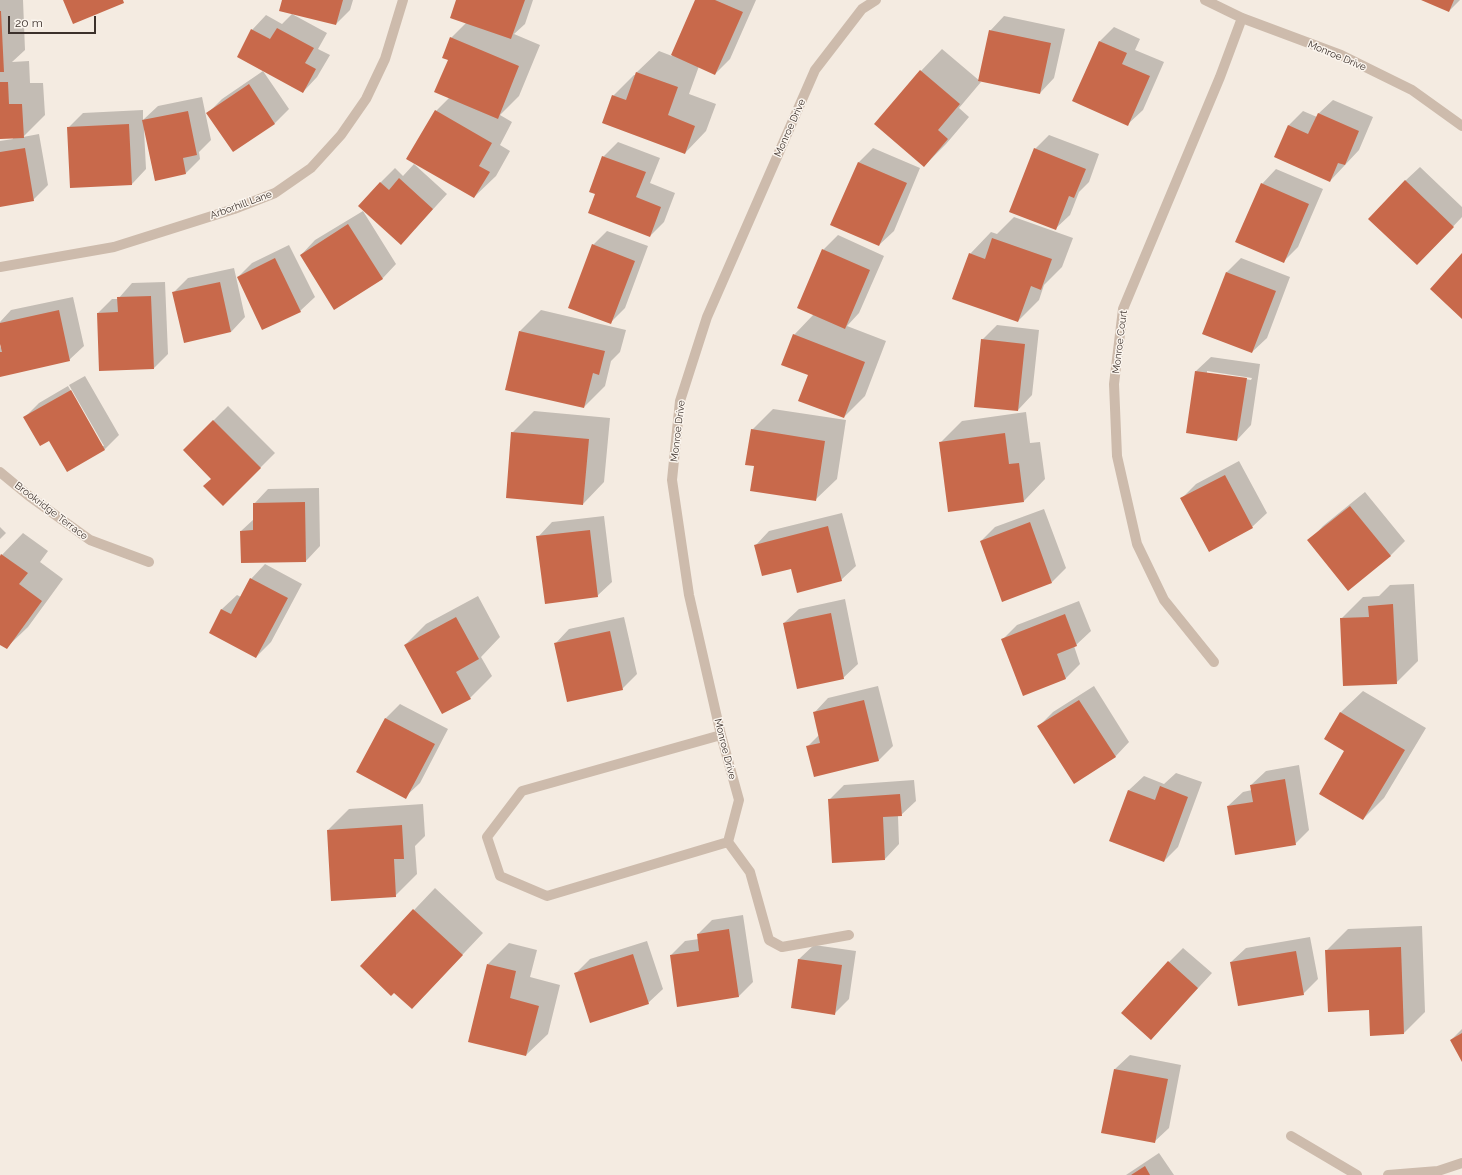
<!DOCTYPE html>
<style>
body{margin:0}
#map{position:relative;width:1462px;height:1175px;overflow:hidden;background:#f4ebe1;font-family:Raleway,sans-serif}
canvas{display:block}
.scale{position:absolute;left:8px;top:16px;width:88px;height:18px;box-sizing:border-box;border:2px solid #3b302b;border-top:0;padding-left:5px;font-size:12px;line-height:14px;white-space:nowrap;color:#3b302b;-webkit-text-stroke:3px #fbf5ee;paint-order:stroke}
</style>
<div id="map">
<canvas width="1462" height="1175"></canvas>
<div class="scale">20 m</div>
</div>
<script>
const g = document.querySelector('canvas').getContext('2d');
g.lineJoin = 'round';
function paint(path, color) { g.fillStyle = color; g.fill(path, 'evenodd'); }
function trace(path, color, width, dash) { g.strokeStyle = color; g.lineWidth = width; g.lineCap = dash ? 'butt' : 'round'; g.setLineDash(dash || []); g.stroke(path); }
function write(font, color, halo, rows, align = 'center') {
  g.font = font + ' Raleway,sans-serif'; g.lineWidth = 3; g.setLineDash([]); g.textBaseline = 'middle'; g.strokeStyle = halo; g.fillStyle = color; for (const [text, x, y, turn = 0] of rows) {
    g.save(); g.translate(x, y); g.rotate((+turn || 0) * Math.PI / 180); g.textAlign = isNaN(turn) ? turn : align; if (halo) g.strokeText(text, 0, 0); g.fillText(text, 0, 0); g.restore();
  }
}
const shadow = new Path2D(`
 M0 0H23L25 50 12 62 29 61 30 83H43L45 115 23 137 39 134 48 185 33 200 0 206V141L13 139 12 137 0 138Z
 M283 0H353L350 10 336 24Z
 M457 0H533L525 24 514 34 540 45 519 96 500 115 512 122 500 145 510 151 496 176 474 197 436 111 449 98V60L451 38 467 22Z
 M696 0H756L730 59 715 74 699 66 689 94 716 104 706 131 685 153 613 96 634 75H636L637 72 659 51 672 56Z
 M1424 0H1460L1449 11Z
 M292 14 327 33 318 49 330 55 317 77 303 92 252 30 266 15 282 24Z
 M1004 16 1065 29 1054 78 1040 93 990 31Z
 M1114 27 1140 39 1135 50 1164 62 1143 110 1128 124 1100 41Z
 M942 49 981 82 959 108 969 117 946 144 924 166 876 124 921 71Z
 M263 71 289 109 275 123 234 151 208 113 222 99Z
 M202 97 211 140 199 152 200 159 186 173 155 180 145 129 144 130 146 169 132 184 68 128 83 113 143 110V120L158 106Z
 M1333 100 1373 117 1359 150 1330 181 1275 157 1289 125 1303 111 1317 117 1318 114Z
 M1049 135 1099 154 1089 182 1079 192 1070 215 1055 229 1035 149Z
 M618 142 660 158 650 183 675 193 664 222 650 236 596 193 603 157Z
 M873 148 920 168 894 231 879 245 832 225 859 162Z
 M414 164 447 194 415 229 380 183 395 168 403 176Z
 M1420 167 1462 207V217L1432 249 1405 181Z
 M1276 169 1323 189 1298 247 1283 262 1262 184Z
 M363 211 396 264 382 279 301 255 315 240Z
 M1014 217 1073 238 1062 267 1044 285 1039 300 1018 321 970 254 991 232 997 234Z
 M607 231 648 246 625 308 610 323 593 245Z
 M838 235 884 256 859 313 847 326 886 341 865 396 844 417 794 335 814 314 823 250Z
 M289 245 315 297 300 311 238 277 252 263Z
 M1241 258 1290 277 1267 338 1252 352 1203 334 1227 272Z
 M234 268 245 317 231 332 173 293 188 278Z
 M165 282 168 354 154 368 98 313 112 299H118L132 283Z
 M73 297 84 346 69 360 0 376V348L1 346 0 339V322L11 310Z
 M541 310 626 330 620 352 611 361 605 386 584 407 507 389 520 331Z
 M997 325 1039 330 1032 395 1018 410 982 340Z
 M1211 357 1260 364 1251 425 1237 440 1187 432 1196 371ZM1207 371 1252 378 1251 380 1207 373Z
 M85 376 119 435 105 449 67 471 49 439 25 417 39 403 68 386 102 446H104L69 385Z
 M228 406 275 453 223 505 213 479 184 450Z
 M773 409 846 420 837 479 815 500 755 465 752 430Z
 M534 411 610 418 604 482 583 504 512 433Z
 M1026 412 1030 443 1040 442 1045 479 1024 501 940 443 962 421Z
 M1239 461 1267 513 1252 527 1181 499 1196 484Z
 M319 488 320 546 306 561 242 562 241 531 254 519V504L268 489Z
 M1365 492 1405 541 1391 555 1348 589 1309 541 1323 526Z
 M1044 509 1066 568 1052 582 981 541 995 527Z
 M842 513 856 566 841 580 755 546 769 531Z
 M604 516 612 582 597 596 538 537 552 522Z
 M0 527 6 533 0 539Z
 M23 533 48 551 40 562 63 579 28 627 6 648 0 643V557Z
 M265 564 302 584 271 642 256 657 210 632 222 609 237 595 241 597 251 579Z
 M1414 584 1418 661 1396 683 1341 619 1363 597 1379 596 1390 585Z
 M478 596 500 637 481 657 492 676 470 698 405 645 426 624Z
 M845 599 858 664 843 678 784 623 799 609Z
 M1079 601 1091 631 1076 645 1074 646 1080 664 1066 678 1023 694 1003 639 1017 625Z
 M624 617 637 674 622 689 555 644 569 629Z
 M878 686 893 746 879 760 807 747 819 735 814 713 828 698Z
 M1094 686 1129 742 1115 757 1039 726 1053 712Z
 M1363 691 1426 728 1384 798 1363 819 1346 751 1325 739 1341 712Z
 M400 704 448 729 420 783 405 797 357 772 386 718Z
 M1299 765 1309 830 1295 844 1228 806 1243 792 1252 790 1251 785 1266 771Z
 M1176 773 1202 782 1178 847 1164 861 1110 841 1129 790 1144 776 1164 784Z
 M914 780 916 801 901 815 898 816 899 844 885 859 830 799 844 785Z
 M423 804 425 836 415 846 417 874 395 896 328 830 349 809Z
 M435 888 483 933 412 1008 394 991 361 966Z
 M743 915 753 982 738 997 671 955 685 941 699 939 698 934 712 920Z
 M1422 926 1425 1012 1404 1033 1370 1009 1326 951 1348 929Z
 M1310 937 1318 979 1303 994 1231 962 1246 948Z
 M647 941 663 989 648 1003 576 973 590 959Z
 M509 943 537 950 530 977 560 985 548 1034 526 1055 488 964Z
 M814 945 856 951 849 999 834 1014 792 1008 799 959Z
 M1183 948 1212 973 1151 1039 1169 962Z
 M1462 1029V1060L1451 1040Z
 M1130 1055 1181 1065 1169 1128 1154 1142 1115 1069Z
 M1159 1153 1174 1175H1126Z`);
const building = new Path2D(`
 M63 0H123L124 3 73 24Z
 M282 0H343L336 25 279 11Z
 M456 0H525L511 39 450 18Z
 M695 0H715L743 12 715 75 671 55Z
 M1421 0H1454L1449 12Z
 M0 11H1L4 72H0Z
 M277 28 314 48 305 63 316 69 303 93 237 57 251 29 270 39Z
 M989 30 1051 43 1040 94 978 81Z
 M450 37 519 66 498 119 434 92 448 60 442 58Z
 M1099 41 1127 53 1122 64 1150 76 1128 126 1072 101Z
 M920 70 960 104 938 130 948 139 924 167 874 124Z
 M636 72 678 87 668 115 695 126 685 154 602 123 612 95 626 100Z
 M0 82H8L9 104H22L24 138 0 139Z
 M249 84 275 124 233 152 206 113Z
 M435 110 492 143 479 166 490 172 474 198 406 159Z
 M188 111 197 155 183 158 186 174 155 181 142 120Z
 M1318 113 1359 131 1345 165 1338 163 1330 182 1274 157 1288 125 1308 134Z
 M129 124 132 185 70 188 67 127Z
 M25 148 34 201 0 207V152Z
 M1034 148 1086 169 1074 198 1069 196 1056 230 1009 212Z
 M602 156 646 172 636 197 661 207 650 237 588 213 595 194 589 192Z
 M858 162 907 183 879 246 830 225Z
 M399 178 433 209 401 245 358 206 380 182 389 190Z
 M1405 180 1454 227 1417 265 1368 219Z
 M1261 183 1309 204 1284 263 1235 242Z
 M348 224 383 279 334 310 300 255Z
 M992 238 1052 259 1041 290 1031 286 1018 322 952 299 969 253 985 259Z
 M592 244 635 261 611 324 568 308Z
 M822 249 870 270 845 329 797 308Z
 M1462 253V319L1430 289Z
 M275 258 301 312 262 330 237 277Z
 M1226 272 1276 291 1252 353 1202 334Z
 M220 282 231 332 184 343 172 292Z
 M151 296 154 369 99 371 97 313 118 312 117 297Z
 M59 310 70 361 0 377V352H2L0 344V323Z
 M519 331 605 351 599 375 593 373 584 408 505 390Z
 M793 334 865 362 844 418 798 401 808 375 781 365Z
 M981 339 1025 344 1018 411 974 407Z
 M1195 371 1247 378 1237 441 1186 433Z
 M71 390 105 450 67 472 49 441 40 446 23 417Z
 M213 420 261 468 223 506 203 486 211 479 183 450Z
 M751 429 825 441 816 501 750 491 754 466 745 465Z
 M511 432 589 439 583 505 506 498Z
 M1005 433 1009 464 1019 463 1024 502 948 512 939 442Z
 M1225 475 1253 528 1209 552 1180 498Z
 M305 502 306 562 241 563 240 531 253 530V503Z
 M1350 506 1391 556 1348 591 1307 540Z
 M1030 522 1052 583 1002 602 980 541Z
 M828 526 842 581 797 593 791 569 762 576 754 545Z
 M590 530 598 597 545 604 536 536Z
 M1 554 28 573 19 584 42 601 7 649 0 645V556Z
 M250 578 288 598 256 658 209 633 221 609 231 614Z
 M1393 604 1397 684 1343 686 1340 618 1369 617 1368 606Z
 M831 613 844 679 797 689 783 623Z
 M1065 614 1077 646 1057 654 1066 679 1023 696 1001 639Z
 M456 617 479 659 456 672 471 699 442 714 404 645Z
 M610 631 623 690 567 702 554 643Z
 M864 700 879 761 814 777 806 746 820 743 813 712Z
 M1079 700 1116 757 1074 784 1037 726Z
 M1340 712 1405 750 1363 820 1319 794 1344 751 1324 739Z
 M385 718 435 744 406 799 356 772Z
 M1285 779 1296 845 1235 855 1227 806 1253 802 1250 785Z
 M1160 786 1188 797 1164 862 1109 841 1128 790 1155 800Z
 M900 794 902 816 883 817 885 860 832 863 828 799Z
 M402 825 404 859H394L396 897 331 901 327 830Z
 M413 909 463 955 412 1009 394 993 391 996 360 966Z
 M729 929 739 997 677 1007 670 955 699 951 697 934Z
 M1401 947 1404 1034 1370 1036 1369 1010 1328 1012 1325 950Z
 M1296 951 1304 995 1238 1006 1230 962Z
 M633 954 649 1004 590 1023 574 973Z
 M798 959 842 965 835 1015 791 1008Z
 M1168 961 1198 988 1151 1040 1121 1013Z
 M487 964 516 971 510 998 539 1006 526 1056 468 1042Z
 M1462 1033V1062L1450 1040Z
 M1114 1069 1168 1079 1155 1143 1101 1133Z
 M1145 1166 1150 1175H1131Z`);
const minor = new Path2D(`
 M1205 0 1242 18 1341 55 1412 90 1462 126
 M0 267 114 247 234 209 275 193 311 168 341 135 366 99 385 59 403 0
 M0 472 29 496 90 540 149 562
 M1214 662 1164 600 1137 544 1117 456 1114 384 1123 309 1220 77 1242 18
 M721 735 522 791 487 837 500 876 547 896 728 842
 M849 935 782 947 769 940 750 872 728 842 739 800 721 735 689 595 672 480 680 401 707 317 815 70 862 9 876 0
 M1291 1136 1357 1175
 M1388 1175 1438 1171 1462 1163`);
const streetNames = [
 ["Monroe Drive",1337,56,23],
 ["Monroe Drive",790,128,-66],
 ["Arborhill Lane",241,205,-20],
 ["Monroe Court",1120,342,-83],
 ["Monroe Drive",678,431,-83],
 ["Brookridge Terrace",51,511,37],
 ["Monroe Drive",725,749,76]
];
paint(shadow, '#0003');
paint(building, '#c8694b');
trace(minor, '#cdbbac', 10);
write('10px', '#3b302b', '#fbf5ee', streetNames);
</script>
